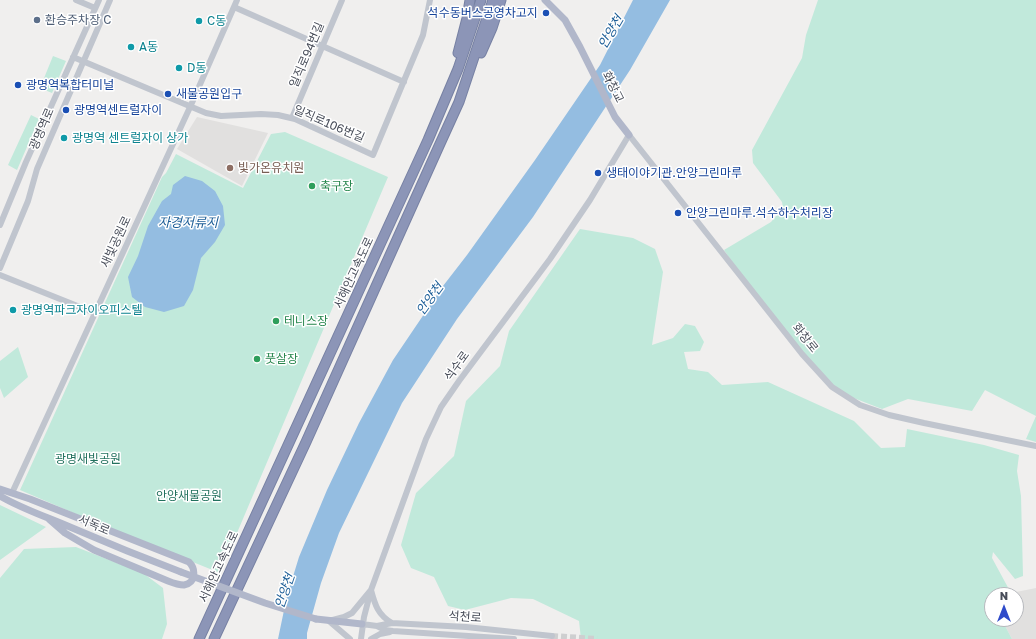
<!DOCTYPE html>
<meta charset="utf-8">
<style>
body{margin:0}
#map{position:relative;width:1036px;height:639px;overflow:hidden;background:#f0efee;font-family:"Golos Text",sans-serif}
canvas{display:block}
.north{position:absolute;left:984px;top:587px;width:40px;height:40px;box-sizing:border-box;background:#fff;border:1px solid #b6b8bd;border-radius:50%;rotate:0deg;font-size:11px;font-weight:700;line-height:16px;text-align:center;color:#484d59}
.north::after{content:'';display:block;margin:auto;width:14px;height:18px;background:#2f4bca;clip-path:polygon(50% 0,100% 100%,50% 72%,0 100%)}
</style>
<div id="map">
<canvas width="1036" height="639"></canvas>
<div class="north">N</div>
</div>
<script>
const g = document.querySelector('canvas').getContext('2d');
g.lineJoin = 'round';
function paint(path, color) { g.fillStyle = color; g.fill(path, 'evenodd'); }
function trace(path, color, width, dash) { g.strokeStyle = color; g.lineWidth = width; g.lineCap = dash ? 'butt' : 'round'; g.setLineDash(dash || []); g.stroke(path); }
function write(font, color, halo, rows, align = 'center') {
  g.font = font + ' "Golos Text","Noto Sans KR",sans-serif'; g.lineWidth = 3; g.setLineDash([]); g.textBaseline = 'middle'; g.strokeStyle = halo; g.fillStyle = color; for (const [text, x, y, turn = 0] of rows) {
    g.save(); g.translate(x, y); g.rotate((+turn || 0) * Math.PI / 180); g.textAlign = isNaN(turn) ? turn : align; if (halo) g.strokeText(text, 0, 0); g.fillText(text, 0, 0); g.restore();
  }
}
const education = new Path2D(`
 M197 117 268 133 242 186 177 149Z
 M1036 588V639H1012L1003 622 1004 619H1016V595H1010L1011 593Z`);
const green = new Path2D(`
 M818 0H1036V442L1026 439 1036 416 985 390 972 411 908 399 882 409 851 397 833 385 808 359 740 274 724 250 771 222 783 208 782 202 753 163 752 150 802 58 806 35Z
 M53 56 66 61 52 93 40 88Z
 M31 115 39 119 17 170 8 165Z
 M285 132 388 177 220 573 111 529 20 490 162 177 166 173 176 154 243 188 271 134Z
 M580 229 633 238 655 249 663 272 652 345 673 338 685 324 695 326 704 342 700 351 684 352 688 369 708 372 722 385 768 382 854 421 881 448 905 447 907 429 984 445 1019 455 1017 471 1021 496 1023 576 1015 579 993 552 992 558 1011 593 1010 595H992V619H1004L1003 622 1012 639H581L579 621 533 599 511 598 465 610 448 606 434 577 411 568 401 545 416 493 454 456 466 401 500 366 509 331Z
 M18 347 28 377 4 398 0 388V361Z
 M0 505 46 527 0 560Z
 M76 547 143 573 163 588 167 624 162 639H0V578L24 549Z`);
const water = new Path2D(`
 M633 0H670L630 70 533 217 457 319 402 403 339 533 321 583 307 633V639H278L287 596 299 557 327 490 359 423 393 360 443 286 467 255 535 160 600 65Z
 M185 176 202 181 215 191 223 206 225 225 215 242 201 258 193 290 184 306 164 312 145 307 132 297 128 277 138 256 148 226 162 201 171 194 173 185Z`);
const minorTunnel = new Path2D(`
 M552 636 597 639`);
const minor = new Path2D(`
 M76 0 95 8
 M234 7 404 82
 M73 57 206 113 221 116 261 114 278 115 295 119 373 155 423 35 430 0
 M292 118 342 0
 M0 225 26 162 99 0
 M0 268 28 201 37 169 110 0
 M0 275 95 313
 M12 493 191 105 237 0
 M362 624 377 626 385 630 393 631 514 639
 M377 626 392 623 466 627 552 636
 M350 639 329 621 344 617 352 613 371 590C375 605 378 615 392 623
 M361 639 364 617 371 590 426 439 441 407 459 381 550 259 590 200 629 135 802 354 832 387 860 405 889 415 924 423 1036 446
 M371 639 380 634 390 632`);
const major = new Path2D(`
 M545 0 565 20 580 47 615 117 629 135
 M0 489 30 499 189 562C196 569 196 583 184 585 178 585 173 583 168 581L94 550 65 533 49 519
 M0 496C22 509 47 517 70 527 107 543 144 558 181 572
 M316 619 362 624`);
const highway = new Path2D(`
 M458 53 467 18 470 0
 M481 53 492 28 501 0
 M199 639 428 140 458 69 481 0
 M214 639 306 442 439 146 459 102 493 0`);
const majorBridge = new Path2D(`
 M181 572 265 603 316 619`);
const markers = [
 [546,13,4,"#1a4fb4"],
 [37,20,4,"#5c6f8a"],
 [199,21,4,"#0f9aa8"],
 [131,47,4,"#0f9aa8"],
 [179,68,4,"#0f9aa8"],
 [18,85,4,"#1a4fb4"],
 [168,94,4,"#1a4fb4"],
 [66,110,4,"#1a4fb4"],
 [64,138,4,"#0f9aa8"],
 [230,168,4,"#8d6e63"],
 [598,173,4,"#1a4fb4"],
 [312,186,4,"#2e9e5b"],
 [678,213,4,"#1a4fb4"],
 [13,310,4,"#0f9aa8"],
 [276,321,4,"#2e9e5b"],
 [257,359,4,"#2e9e5b"]
];
const transitNames = [
 ["석수동버스공영차고지",538,13,"right"],
 ["광명역복합터미널",26,85],
 ["새물공원입구",176,94],
 ["광명역센트럴자이",74,110],
 ["생태이야기관.안양그린마루",606,173],
 ["안양그린마루.석수하수처리장",686,213]
];
const serviceNames = [
 ["환승주차장 C",45,20]
];
const cultureNames = [
 ["C동",207,21],
 ["A동",139,47],
 ["D동",187,68],
 ["광명역 센트럴자이 상가",72,138],
 ["광명역파크자이오피스텔",21,310]
];
const streetNames = [
 ["일직로94번길",307,55,-67],
 ["화창교",613,87,63],
 ["일직로106번길",329,124,23],
 ["광명역로",42,129,-67],
 ["새빛공원로",116,242,-65],
 ["서해안고속도로",354,273,-65],
 ["화창로",805,338,51],
 ["석수로",457,366,-54],
 ["서독로",94,525,23],
 ["서해안고속도로",219,567,-65],
 ["석천로",465,617,4]
];
const educationNames = [
 ["빛가온유치원",238,168]
];
const leisureNames = [
 ["축구장",320,186],
 ["테니스장",284,321],
 ["풋살장",265,359]
];
const parkNames = [
 ["광명새빛공원",88,459],
 ["안양새물공원",189,496]
];
const waterNames = [
 ["안양천",611,32,-59],
 ["자경저류지",188,223],
 ["안양천",430,299,-54],
 ["안양천",285,591,-71]
];
paint(education, '#e1e0df');
paint(green, '#c1e9db');
paint(water, '#94bde1');
trace(minorTunnel, '#cecfd0', 6, [6, 3]);
trace(highway, '#7781a3', 11);
trace(minor, '#c0c5ce', 6);
trace(major, '#b1b7ca', 7);
trace(highway, '#8c95b7', 9);
trace(majorBridge, '#b1b7ca', 7);
for (const [x, y, r, color] of markers) { const dot = new Path2D(); dot.arc(x, y, r, 0, 2 * Math.PI); g.fillStyle = color; g.fill(dot); trace(dot, '#fff', 1.5); }
write('12px', '#164399', '#fff', transitNames, 'left');
write('12px', '#4e5e75', '#fff', serviceNames, 'left');
write('12px', '#0d838f', '#fff', cultureNames, 'left');
write('12px', '#484d59', '#fff', streetNames);
write('12px', '#785e54', '#fff', educationNames, 'left');
write('12px', '#27864d', '#fff', leisureNames, 'left');
write('12px', '#22715e', '#fff', parkNames);
write('italic 13px', '#1d5e97', '#fff', waterNames);
</script>
